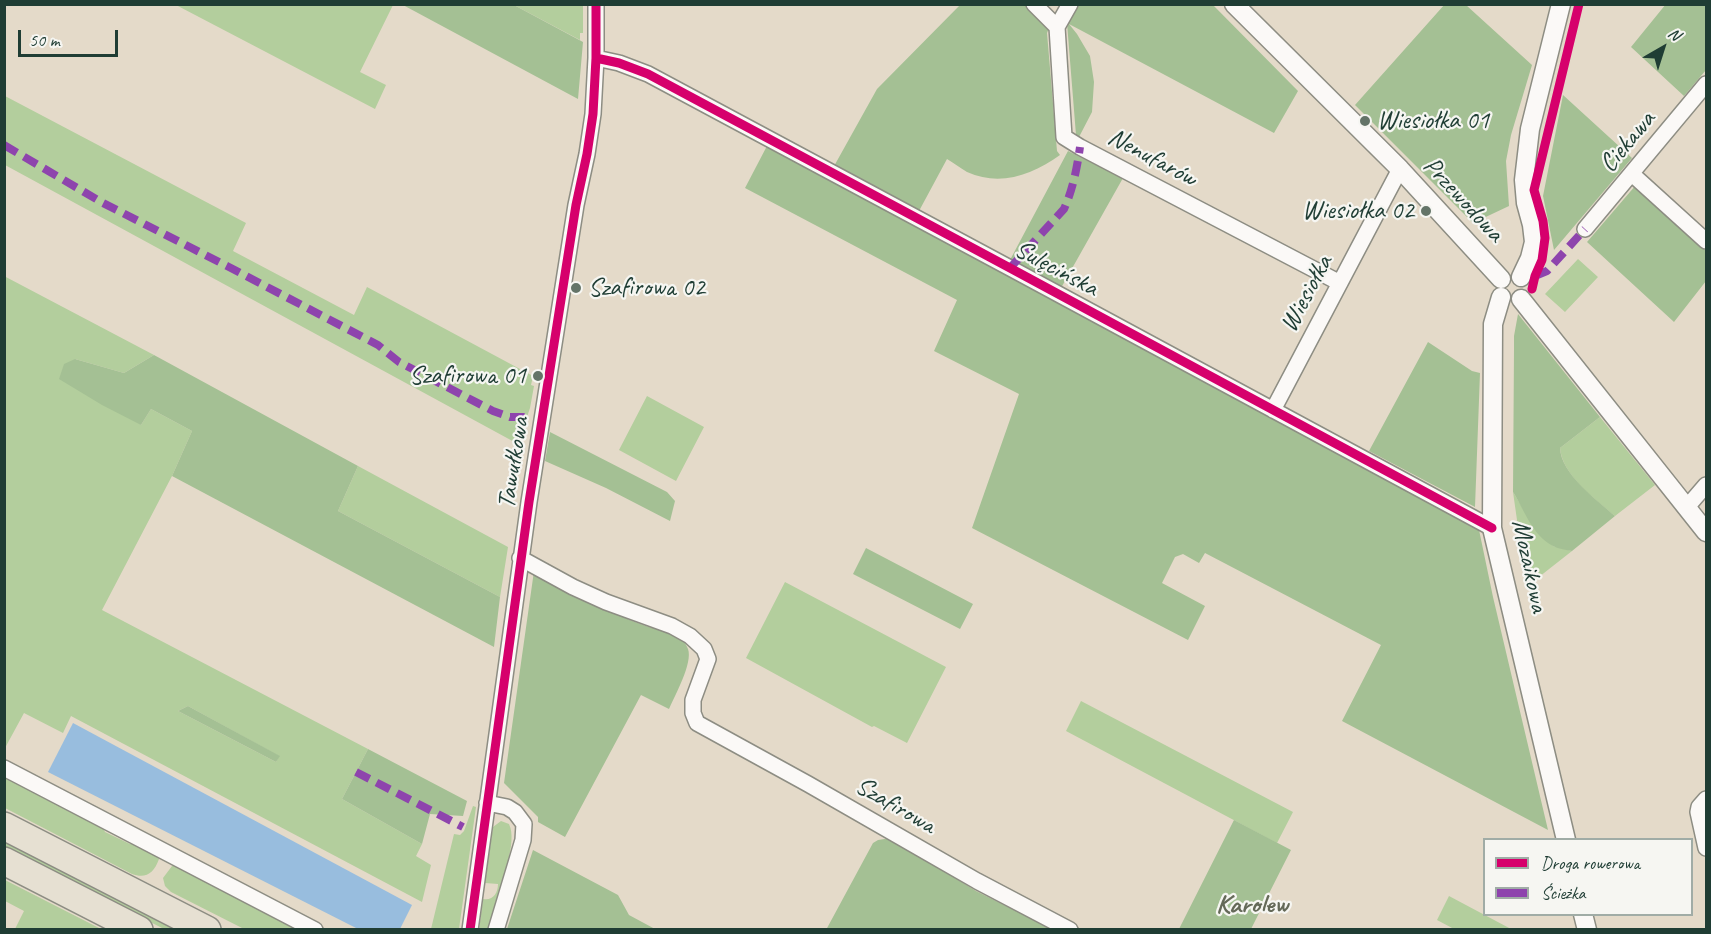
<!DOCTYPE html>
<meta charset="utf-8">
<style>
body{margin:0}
#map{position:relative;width:1711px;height:934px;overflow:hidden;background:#e4dac9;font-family:Caveat,sans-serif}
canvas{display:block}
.frame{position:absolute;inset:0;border:6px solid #1f3d34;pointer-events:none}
.legend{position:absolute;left:1483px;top:838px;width:210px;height:78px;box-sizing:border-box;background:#f6f6f2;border:2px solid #a0aca6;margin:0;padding:8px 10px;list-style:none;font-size:18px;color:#1f3d34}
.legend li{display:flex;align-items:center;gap:12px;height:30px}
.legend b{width:30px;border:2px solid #a0aca6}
.north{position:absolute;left:1633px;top:18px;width:60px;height:60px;-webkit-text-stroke:4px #f6f6f2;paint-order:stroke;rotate:39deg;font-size:16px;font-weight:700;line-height:24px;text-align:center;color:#1f3d34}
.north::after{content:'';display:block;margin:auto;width:21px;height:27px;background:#1f3d34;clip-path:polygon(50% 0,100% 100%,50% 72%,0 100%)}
.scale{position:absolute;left:18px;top:30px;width:100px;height:27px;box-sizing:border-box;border:3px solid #1f3d34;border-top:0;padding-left:8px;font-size:18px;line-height:21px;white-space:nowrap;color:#1f3d34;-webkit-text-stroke:4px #f6f6f2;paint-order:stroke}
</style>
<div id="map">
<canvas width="1711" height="934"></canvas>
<div class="frame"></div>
<ul class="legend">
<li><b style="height:8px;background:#d6006c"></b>Droga rowerowa</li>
<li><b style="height:8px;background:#8e44ad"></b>Ścieżka</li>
</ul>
<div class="north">N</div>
<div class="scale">50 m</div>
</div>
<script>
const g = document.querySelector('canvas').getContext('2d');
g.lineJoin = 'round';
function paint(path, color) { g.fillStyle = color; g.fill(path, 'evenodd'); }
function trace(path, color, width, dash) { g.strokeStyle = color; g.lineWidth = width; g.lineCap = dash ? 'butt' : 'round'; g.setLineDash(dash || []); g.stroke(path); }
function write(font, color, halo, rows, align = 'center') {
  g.font = font + ' Caveat,sans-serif'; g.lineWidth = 4.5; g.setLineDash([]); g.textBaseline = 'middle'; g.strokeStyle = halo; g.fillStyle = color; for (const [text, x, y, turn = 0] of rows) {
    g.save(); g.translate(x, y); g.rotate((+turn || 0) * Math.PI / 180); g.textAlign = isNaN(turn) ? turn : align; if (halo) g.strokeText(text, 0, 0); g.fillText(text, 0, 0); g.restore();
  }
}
const green = new Path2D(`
 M176 5H393L360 72 386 85 375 109Z
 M514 5H583V33H580V40Z
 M5 96 246 223 233 251 354 315 367 287 533 376 531 385 534 386 530 408 518 444 5 165Z
 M1578 259 1598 277 1565 312 1545 294Z
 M4 276 154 355 124 373 75 359 141 425 151 409 192 431 172 476 102 610 368 749 342 799 422 844 416 856 431 865 422 902 71 716 63 733 24 713 5 748ZM188 706 279 756 276 762 178 711Z
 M647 396 704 427 676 481 619 450Z
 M1600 417 1655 485 1615 516C1596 500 1562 475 1560 448Z
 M358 466 508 547 500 597 338 511Z
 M1513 492 1524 510 1553 546 1572 551 1530 584 1519 534Z
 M785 582 946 667 907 743 874 726 872 727 746 658Z
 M1081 701 1293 812 1277 843 1066 731Z
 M4 775 101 824 105 832 130 844H137L156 853 159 859C154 873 146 879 132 874L5 808Z
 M473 806 476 807 459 929H431L454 834 460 835 464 831Z
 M501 821 509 824C518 842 501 883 496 902 493 911 491 920 489 929L479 930 483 899C493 901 498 893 498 884L485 883 493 827Z
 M4 840 180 929H164L5 848Z
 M178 865 302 929H244L171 892 165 886 163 878 172 866Z
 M5 880 101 929H15L24 911 5 901Z
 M1449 896 1511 929H1454L1437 920Z`);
const forest = new Path2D(`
 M1445 4 1466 5 1532 65 1511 135 1506 161 1509 206 1473 223 1355 105Z
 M1666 4 1704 5 1706 7V70L1684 96 1631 47Z
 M403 5H514L583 42 578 99Z
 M960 5H1025L1049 28 1047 33 1057 151 1060 155C1032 175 1000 187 967 172 960 168 954 163 947 159L919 211 833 168 877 89Z
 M1079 5H1213L1298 91 1274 133 1069 24 1077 34 1090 56 1094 82 1092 112 1079 137 1076 135 1067 23Z
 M1563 95 1632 158 1554 250 1543 196Z
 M768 144 1478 525 1493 597 1548 830 1342 721 1381 645 1205 553 1199 563 1183 554 1175 557 1162 583 1205 606 1188 640 972 528 1019 394 934 351 957 300 745 188Z
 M1068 151 1123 178 1061 288 1010 260Z
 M1636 185 1706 251V281L1674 322 1587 242Z
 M1518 314 1600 417 1560 448C1561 474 1597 500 1615 516L1572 551C1566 550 1559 549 1553 546 1532 535 1525 511 1513 492L1514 349V336Z
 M1428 342 1472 371 1480 373 1475 507 1369 451Z
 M154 355 358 466 338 511 500 597 494 647 172 476 192 431 151 409 141 425 102 405 59 379 64 364 75 359 124 373Z
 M550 432 667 492 675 501 670 521 606 488 545 461Z
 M866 548 973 604 960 629 853 574Z
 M534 571C570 590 608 613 646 626 661 631 682 632 688 649 693 663 675 695 669 709L641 695 565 837 538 822V817L504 783Z
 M188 706 280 756 276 762 178 711Z
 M368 749 467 801 463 816 430 814 422 844 342 799Z
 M1234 820 1291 850 1251 929H1179Z
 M891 838 976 891 1052 929 826 930 873 843 878 840Z
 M533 850 618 895 629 915 655 929H507Z`);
const water = new Path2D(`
 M73 723 412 905 400 929H358L48 772Z`);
const minor = new Path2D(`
 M1034 4 1057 27
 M1070 4 1057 27 1064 137 1080 147 1340 283
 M596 58 619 63 648 74 1010 268 1492 528
 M1632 174 1706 241
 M1585 229 1706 84
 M1273 410 1400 169
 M1687 507 1706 485
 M520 558 573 587 606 602 672 626 690 636 704 649 708 659 693 700V713L697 723 808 784 977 881 1070 930
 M4 768 315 930
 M1706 799 1699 807 1698 812 1706 848
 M487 803 507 807 515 812 524 824 523 840 496 930
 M470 930 529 502 576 205 587 154 593 114 596 58V4`);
const tertiary = new Path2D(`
 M1234 4 1400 169 1501 279
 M1521 277 1530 258 1534 242 1532 225 1526 203 1524 180 1530 129 1561 4
 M1501 297 1493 324 1492 528 1566 840
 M1521 299 1706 532
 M1583 914 1587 930`);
const motorway = new Path2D(`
 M4 826 207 930
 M4 861 139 930`);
const quiet = new Path2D(`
 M4 145 103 203 227 266 378 345 399 362 493 411 510 417H528
 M1010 268 1064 209C1073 189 1077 168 1080 147
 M1535 276 1547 271 1585 229
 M356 772 463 827`);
const cycleway = new Path2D(`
 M596 58 619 63 648 74 1010 268 1492 528
 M1532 289 1535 276 1542 260 1545 238 1543 221 1534 190 1579 4
 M470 930 529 502 576 205 587 154 593 114 596 58V4`);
const markers = [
 [1365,121,6,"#647468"],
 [1426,211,6,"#647468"],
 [576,288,6,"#647468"],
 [538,376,6,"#647468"]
];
const poiNames = [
 ["Wiesiołka 01",1377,121],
 ["Wiesiołka 02",1414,211,"right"],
 ["Szafirowa 02",588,288],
 ["Szafirowa 01",526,376,"right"]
];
const streetNames = [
 ["Ciekawa",1628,142,-50],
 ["Nenufarów",1152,158,28],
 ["Przewodowa",1463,200,47],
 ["Sulęcińska",1056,269,28],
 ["Wiesiołka",1307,294,-62],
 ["Tawułkowa",514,463,-81],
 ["Mozaikowa",1529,566,78],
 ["Szafirowa",895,806,30]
];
const neighbourhoodNames = [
 ["Karolew",1252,905]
];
paint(green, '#b3ce9d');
paint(forest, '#a4c094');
paint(water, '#98bdde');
trace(minor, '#8d8d83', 18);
trace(tertiary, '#8d8d83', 21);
trace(motorway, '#8d8d83', 30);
trace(minor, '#fbf9f7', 15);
trace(tertiary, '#fbf9f7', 18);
trace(motorway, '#e6e0d2', 27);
trace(quiet, '#8e44ad', 8, [15, 8]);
trace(cycleway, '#d6006c', 9);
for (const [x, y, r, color] of markers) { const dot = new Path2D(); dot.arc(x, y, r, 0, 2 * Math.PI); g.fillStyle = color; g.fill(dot); trace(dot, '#f6f6f2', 2); }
write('26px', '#1f3d34', '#f6f6f2', poiNames, 'left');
write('26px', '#1f3d34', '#f6f6f2', streetNames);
write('bold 27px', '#646958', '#f6f6f2', neighbourhoodNames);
</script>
